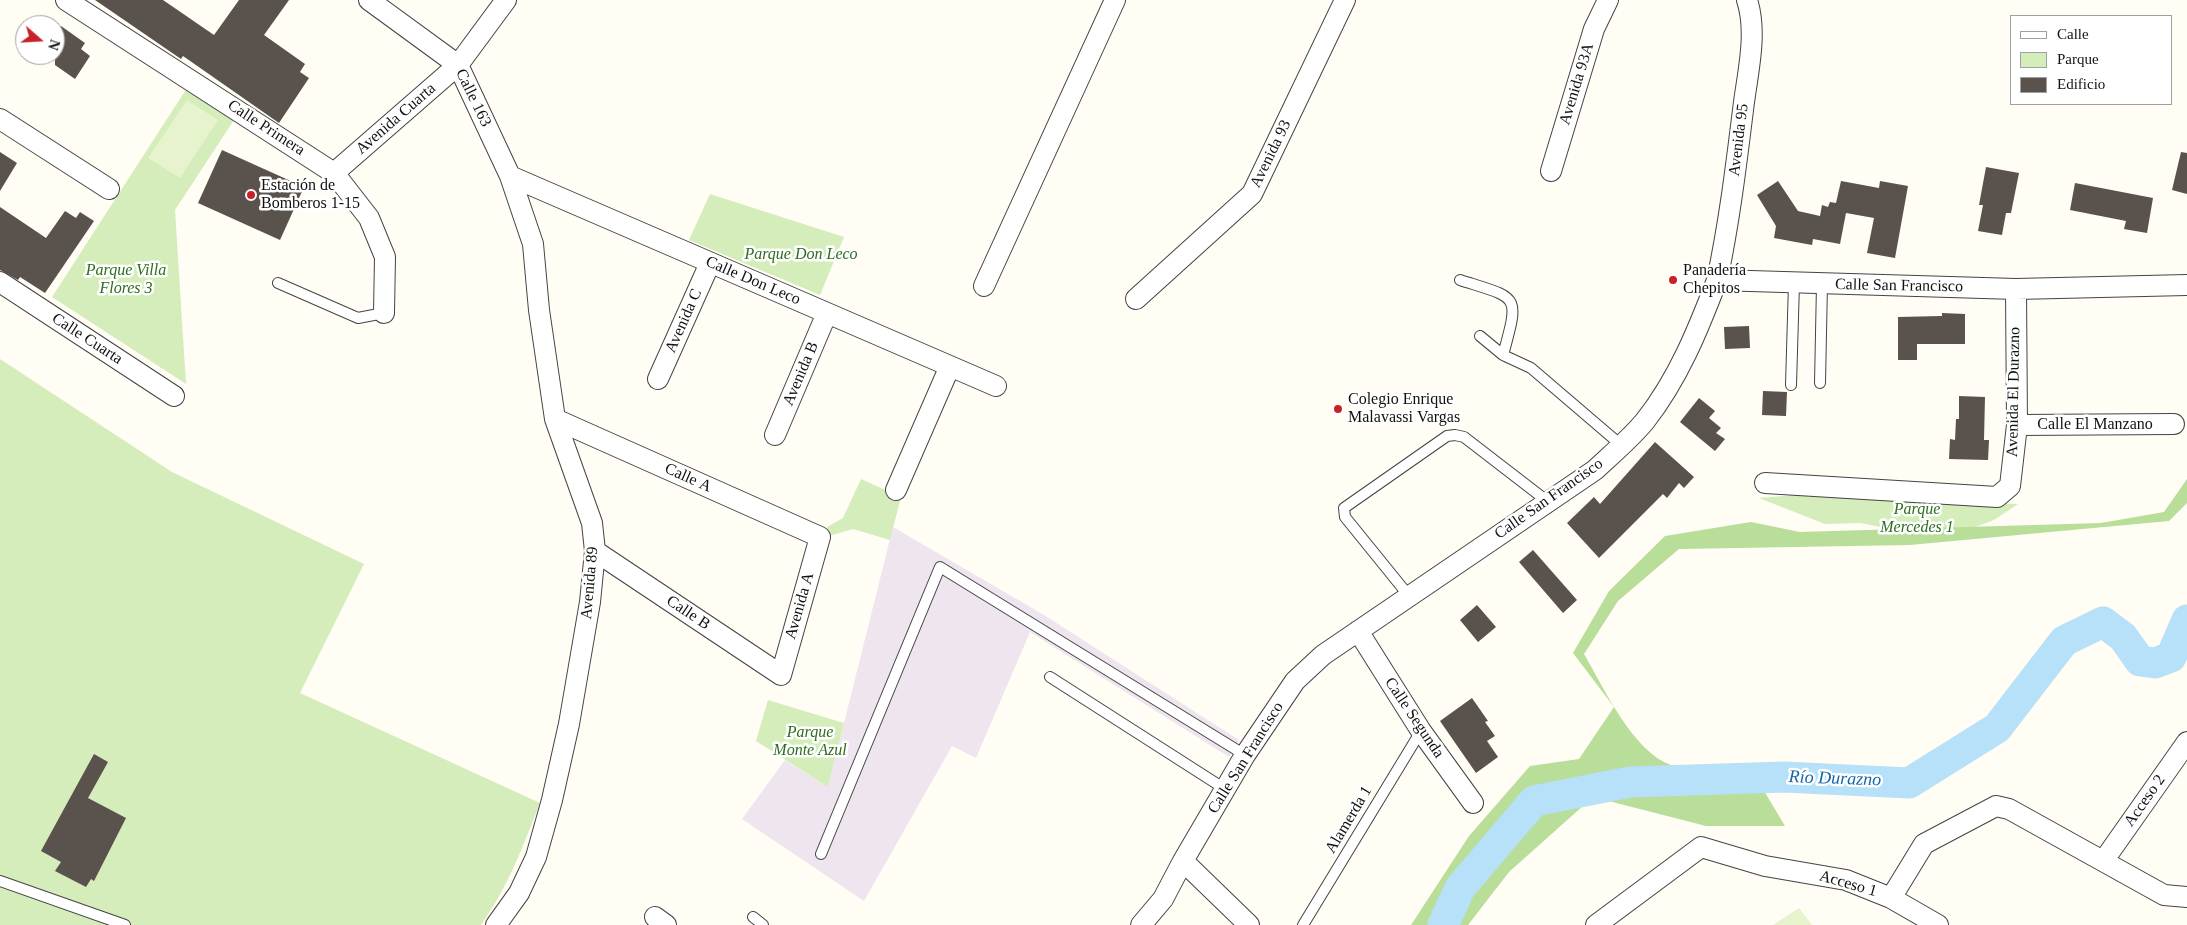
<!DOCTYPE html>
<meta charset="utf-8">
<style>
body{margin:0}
#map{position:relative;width:2187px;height:925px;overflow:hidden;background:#fffdf4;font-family:Georgia,serif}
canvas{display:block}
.legend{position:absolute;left:2010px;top:15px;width:162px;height:90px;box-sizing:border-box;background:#fff;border:1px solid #a0a0a0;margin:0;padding:6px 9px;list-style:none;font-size:15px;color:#111}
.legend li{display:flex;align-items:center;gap:10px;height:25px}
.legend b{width:25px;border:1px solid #a0a0a0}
.north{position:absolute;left:15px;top:15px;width:50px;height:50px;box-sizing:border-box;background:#fff;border:1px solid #a0a0a0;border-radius:50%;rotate:109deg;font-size:14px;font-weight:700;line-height:20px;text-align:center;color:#111}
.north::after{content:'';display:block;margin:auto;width:18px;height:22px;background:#c92129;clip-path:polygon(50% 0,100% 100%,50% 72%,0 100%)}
</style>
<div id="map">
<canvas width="2187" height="925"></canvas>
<ul class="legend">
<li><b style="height:6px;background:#fff"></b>Calle</li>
<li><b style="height:14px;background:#d5ecbb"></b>Parque</li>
<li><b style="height:14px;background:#5a524c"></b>Edificio</li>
</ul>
<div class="north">N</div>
</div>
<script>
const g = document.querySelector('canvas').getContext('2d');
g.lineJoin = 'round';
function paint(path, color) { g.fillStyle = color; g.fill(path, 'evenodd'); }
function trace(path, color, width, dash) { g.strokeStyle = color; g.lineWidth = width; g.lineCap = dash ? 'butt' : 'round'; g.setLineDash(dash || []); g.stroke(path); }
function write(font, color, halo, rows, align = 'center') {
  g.font = font + ' Georgia,serif'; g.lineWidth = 5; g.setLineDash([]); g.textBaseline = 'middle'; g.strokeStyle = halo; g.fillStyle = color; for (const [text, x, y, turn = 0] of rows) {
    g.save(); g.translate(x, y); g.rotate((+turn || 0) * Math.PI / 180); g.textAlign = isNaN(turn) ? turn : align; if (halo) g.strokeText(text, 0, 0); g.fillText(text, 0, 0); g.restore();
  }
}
const industrial = new Path2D(`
 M893 527 1044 615 1239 740 1229 757 1030 632 976 758 952 746 864 901 742 819 785 760 828 787Z`);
const green = new Path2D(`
 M187 88 234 120 175 210 186 384 52 297Z
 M710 194 844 237 820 295 689 240Z
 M0 359 172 472 364 564 300 693 540 803C523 846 508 887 481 925H0Z
 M861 479 901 497 890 540 853 529 829 536 827 527 843 518Z
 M1808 494 2018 504 1994 520 1943 539 1860 523 1825 524 1759 498Z
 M768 700 844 723 828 787 756 741Z`);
const forest = new Path2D(`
 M2187 479V503L2169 521 1910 545 1679 549 1618 601 1584 654C1604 688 1633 752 1671 765 1682 768 1733 764 1748 764L1785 826H1706L1593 797 1509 872 1468 925H1411L1469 836 1530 766 1579 759 1614 707 1573 653 1609 591 1665 536 1751 522 1800 532 2101 523 2164 512Z`);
const pitch = new Path2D(`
 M187 100 218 120 180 178 148 158Z
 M1799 908 1812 925H1773Z`);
const river = new Path2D(`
 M1443 925 1460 888 1534 801 1630 782 1784 777 1909 783 1997 728 2064 641 2103 622 2123 637 2140 661 2155 663 2171 657 2187 620`);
const building = new Path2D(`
 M95 0H163L214 35 239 0H289L264 35 305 64 300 72 309 78 279 123 183 56 181 59Z
 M61 26 85 43 81 49 90 56 75 79 55 65V34Z
 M222 150 304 187 280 240 198 203Z
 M0 152 17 163 0 191Z
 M2181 152 2187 153V194L2172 190Z
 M1986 167 2019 173 2011 213H2006L2002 235 1978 231 1983 205H1979Z
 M1778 181 1798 211 1820 216 1822 205 1828 207 1830 202 1836 203 1841 181 1879 188 1880 181 1908 186 1895 258 1867 253 1874 218 1846 213 1840 244 1813 239 1812 245 1774 238 1776 226 1757 195Z
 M2075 183 2153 198 2147 233 2124 229 2126 221 2070 210Z
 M0 207 46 238 65 211 76 218 80 212 94 221 45 293 20 277 18 280 0 270Z
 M1942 313 1965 314V344H1917V360H1898V317L1942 316Z
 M1749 326 1750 348 1725 349 1724 327Z
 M1763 391 1787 392 1786 416 1762 415Z
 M1959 396 1985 397 1984 440H1989L1988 460 1949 459 1950 439 1955 440 1956 419H1959Z
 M1699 398 1715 411 1709 418 1721 428 1716 433 1725 439 1715 451 1680 422Z
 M1655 442 1694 477 1684 488 1679 483 1667 498 1663 494 1599 558 1567 523 1594 497 1600 504Z
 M1533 550 1577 600 1563 613 1519 562Z
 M1477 605 1496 627 1478 642 1460 620Z
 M1472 698 1488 721 1485 722 1495 736 1487 741 1498 757 1476 773 1440 721Z
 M94 754 108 762 88 798 126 818 94 881 91 879 86 887 55 871 61 862 41 851Z`);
const service = new Path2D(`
 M1460 280C1519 299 1520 293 1503 355L1531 368 1621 445
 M278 283 358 318 384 313
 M1480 336 1503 355
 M1820 383 1822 284
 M1791 385 1794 283
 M1409 596 1345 517 1344 508 1447 436 1455 435 1464 437 1547 501
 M1050 677 1225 789
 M821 854 940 567 1245 755
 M0 881 125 925
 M753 917 763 925
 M1303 925 1421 731`);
const minor = new Path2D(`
 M66 0 334 173 369 218 385 257 384 313
 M369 0 458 65 510 176 533 244 539 310 555 419 592 523 595 551 590 602 569 724 552 800 536 857 519 893 496 925
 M0 119 109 189
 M1551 171 1594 29 1608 0
 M334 173 458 65 506 0
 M510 176 996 386
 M1717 280C1729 224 1736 167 1743 110 1747 75 1758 34 1747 0
 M0 282 174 396
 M984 286 1115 0
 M1136 299 1252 194 1345 0
 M658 379 710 263
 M555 419 820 537 781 675 595 551
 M2017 425 2174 424
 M775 435 827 313
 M1765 483 1997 497 2010 486 2017 425 2016 289
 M896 490 950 366
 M1358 631 1421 731 1473 803
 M2104 860 2187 742
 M1183 861 1249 925
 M1891 898 1938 925
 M655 917 666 925
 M1141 925 1163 899 1183 861 1245 755 1295 681 1323 655 1595 470C1612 454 1630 439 1645 421 1678 379 1698 330 1717 280L2016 289 2187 285
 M1596 925 1701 847 1765 866 1846 880 1891 898 1924 844 1996 806 2009 809 2164 895 2187 897`);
const markers = [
 [251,195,5,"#c92129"],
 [1673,280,5,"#c92129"],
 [1338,409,5,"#c92129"]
];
const streetNames = [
 ["Avenida 93A",1577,84,-73],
 ["Calle 163",473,98,64],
 ["Avenida Cuarta",396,119,-41],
 ["Calle Primera",266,128,33],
 ["Avenida 95",1739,140,-83],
 ["Avenida 93",1271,154,-64],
 ["Calle Don Leco",753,281,23],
 ["Calle San Francisco",1899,286,1],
 ["Avenida C",684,321,-66],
 ["Calle Cuarta",87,339,33],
 ["Avenida B",801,374,-67],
 ["Avenida El Durazno",2014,392,-89],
 ["Calle El Manzano",2095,425],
 ["Calle A",688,478,24],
 ["Calle San Francisco",1549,499,-35],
 ["Avenida 89",590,583,-85],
 ["Avenida A",800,606,-74],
 ["Calle B",688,613,34],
 ["Calle Segunda",1414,718,56],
 ["Calle San Francisco",1246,758,-58],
 ["Acceso 2",2145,801,-55],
 ["Alamerda 1",1349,820,-59],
 ["Acceso 1",1848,884,16]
];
const poiNames = [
 ["Estación de",261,186],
 ["Bomberos 1-15",261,204],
 ["Panadería",1683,271],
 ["Chepitos",1683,289],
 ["Colegio Enrique",1348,400],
 ["Malavassi Vargas",1348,418]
];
const parkNames = [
 ["Parque Don Leco",801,255],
 ["Parque Villa",126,271],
 ["Flores 3",126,289],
 ["Parque",1917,510],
 ["Mercedes 1",1917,528],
 ["Parque",810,733],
 ["Monte Azul",810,751]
];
const waterNames = [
 ["Río Durazno",1835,779,2]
];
paint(industrial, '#eee5ef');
paint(green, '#d5ecbb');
paint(forest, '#b8de9a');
paint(pitch, '#e6f3cd');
trace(river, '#b7e0f9', 31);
paint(building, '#5a524c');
trace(service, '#444', 12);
trace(minor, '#444', 22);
trace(service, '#fff', 10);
trace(minor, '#fff', 20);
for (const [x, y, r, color] of markers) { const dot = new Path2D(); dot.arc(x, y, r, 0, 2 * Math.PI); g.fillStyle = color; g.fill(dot); trace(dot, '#fff', 2); }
write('16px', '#111', '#fff', streetNames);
write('16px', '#111', '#fff', poiNames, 'left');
write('italic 16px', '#2d6d1c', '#fff', parkNames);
write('italic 18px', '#1268aa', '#fff', waterNames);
</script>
